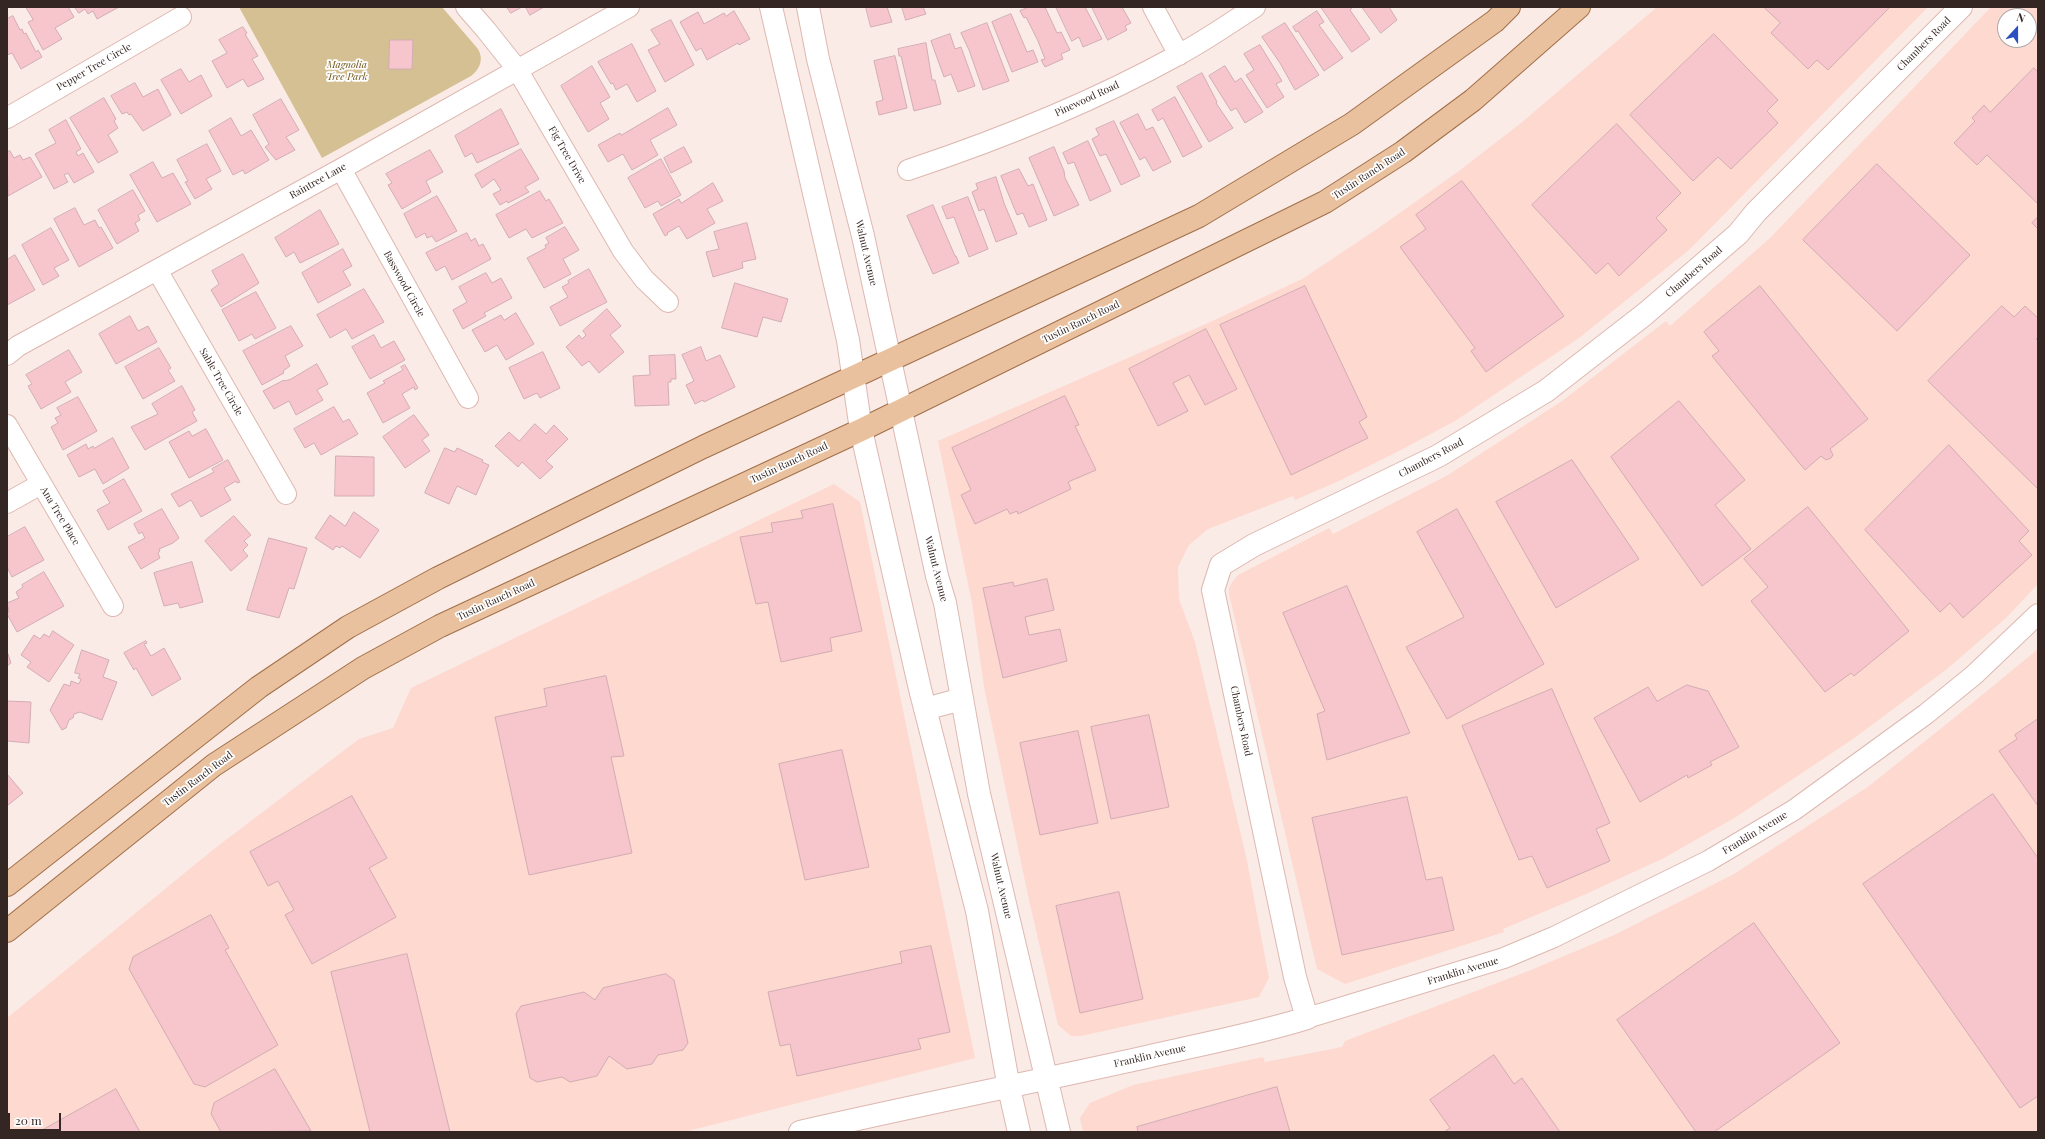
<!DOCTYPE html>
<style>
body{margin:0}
#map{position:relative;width:2045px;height:1139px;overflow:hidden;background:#faebe7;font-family:"Playfair Display",serif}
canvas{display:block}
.frame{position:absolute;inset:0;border:8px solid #342622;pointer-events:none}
.north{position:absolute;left:1997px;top:8px;width:40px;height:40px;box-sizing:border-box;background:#fff;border:1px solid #aea8a7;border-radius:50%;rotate:21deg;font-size:11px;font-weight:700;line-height:16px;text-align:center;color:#342622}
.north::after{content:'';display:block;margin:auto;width:14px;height:18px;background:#2c50c0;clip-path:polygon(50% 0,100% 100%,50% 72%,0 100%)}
.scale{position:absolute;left:8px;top:1113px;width:53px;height:18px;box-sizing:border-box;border:2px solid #342622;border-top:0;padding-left:5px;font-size:12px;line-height:14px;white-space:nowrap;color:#342622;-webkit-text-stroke:3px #fff;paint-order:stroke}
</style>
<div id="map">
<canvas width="2045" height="1139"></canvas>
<div class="frame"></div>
<div class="north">N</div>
<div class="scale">20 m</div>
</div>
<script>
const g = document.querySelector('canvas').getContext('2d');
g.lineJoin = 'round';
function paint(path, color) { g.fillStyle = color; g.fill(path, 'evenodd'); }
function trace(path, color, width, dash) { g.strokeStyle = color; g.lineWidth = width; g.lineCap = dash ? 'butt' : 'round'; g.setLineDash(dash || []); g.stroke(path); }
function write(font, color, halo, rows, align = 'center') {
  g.font = font + ' "Playfair Display",serif'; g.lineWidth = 3.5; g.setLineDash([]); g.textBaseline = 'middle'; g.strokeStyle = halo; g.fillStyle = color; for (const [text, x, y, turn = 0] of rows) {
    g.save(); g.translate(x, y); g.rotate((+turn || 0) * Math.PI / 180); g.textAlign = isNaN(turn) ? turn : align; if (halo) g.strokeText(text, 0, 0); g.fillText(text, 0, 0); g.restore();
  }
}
const built = new Path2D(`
 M1657 7H1928L1689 250 1579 338 1455 421 1397 452 1339 481 1295 500 1293 496 1208 529 1189 545 1178 567 1179 599 1195 642 1246 856 1269 978 1259 997 1081 1036H1071L1058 1025 1029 900 984 687 972 603 938 441 1208 323 1302 279 1377 229 1459 171 1521 123Z
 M1991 7H2038V584L2006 618 1947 669 1853 739 1736 817 1664 858 1586 894 1503 929 1504 932 1345 984 1317 969 1229 594V588L1233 581 1238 575 1329 528 1333 534 1448 475 1562 401 1666 321 1670 326 1770 238ZM2005 16H2029V40H2005Z
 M834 484 860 502 975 1058 684 1132H7V1018L214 849 359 739 393 728 411 688Z
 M2038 649V1132H1083L1080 1118 1090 1103 1133 1085 1263 1057 1265 1062 1342 1047 1345 1041 1531 970 1614 935 1734 874 1869 786 1954 718Z`);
const green = new Path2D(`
 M239 7H442L478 49C484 59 480 69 471 76L322 158Z`);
const building = new Path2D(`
 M26 7H68L74 17 55 28 62 39 43 50 28 22 33 20Z
 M75 7H119L97 19 93 11 88 14 85 9 79 13Z
 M507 7H522L511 13Z
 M526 7H544L530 15Z
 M866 7H887L892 22 871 27Z
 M902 7H923L926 14 906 20Z
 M1029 7H1045L1057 33 1061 32 1070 50 1061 54 1063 59 1045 67 1041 60 1045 59 1038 41 1026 17 1024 18 1020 11Z
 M1056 7H1085L1102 39 1083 47 1079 37 1072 41Z
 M1092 7H1122L1131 23 1125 26 1127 30 1108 40Z
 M1321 7H1353L1350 10 1370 39 1352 52Z
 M1362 7H1389L1397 20 1381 33Z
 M1764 7H1890L1828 70 1817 60 1808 69 1771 33 1780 23Z
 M734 11 750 39 739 45 738 43 707 60 701 48 696 51 680 22 698 12 704 24 724 13 726 16Z
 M1317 11 1324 22 1319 25 1343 58 1324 71 1298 31 1296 32 1293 27Z
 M1011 14 1027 52 1033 50 1038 62 1012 72 992 22Z
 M13 16 20 30 22 29 24 34 26 33 36 52 38 50 42 57 21 69 12 53 7 55V19Z
 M671 20 694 65 665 82 648 50 660 44 651 30Z
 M987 23 1009 81 983 90 969 50 961 33Z
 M1285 23 1319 75 1295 90 1280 63 1262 37Z
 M243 27 247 33 245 34 258 56 252 59 264 79 248 87 243 79 227 88 212 61 227 53 219 40Z
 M950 34 955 49 961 47 975 86 958 92 951 74 944 77 931 41Z
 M1714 34 1778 100 1767 111 1778 123 1731 169 1718 157 1693 181 1630 115Z
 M390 40H413L412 69H389Z
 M926 43 932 80H935L941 104 914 111 901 56H899L898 49Z
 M632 44 656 91 637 102 627 84 616 90 613 83 611 84 598 62Z
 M1260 45 1282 81 1276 84 1284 97 1267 108 1246 75 1254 70 1244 54Z
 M895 56 907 108 879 115 876 102 883 100 874 61Z
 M592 66 610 97 600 103 609 119 588 132 561 86Z
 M1225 66 1235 82 1241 78 1263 112 1245 123 1236 108 1231 111 1209 76Z
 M2034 68 2038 72V204L1987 155 1977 165 1954 143 1975 121 1972 118 1984 105 1990 112Z
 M181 69 189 82 201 75 212 96 181 114 161 80Z
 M1202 73 1217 102 1216 103 1233 128 1209 142 1177 87Z
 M135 83 143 97 158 89 171 115 143 131 131 114 129 115 127 112 122 114 111 96Z
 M1175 97 1202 147 1183 157 1163 118 1158 121 1152 110Z
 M104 98 116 119 114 121 118 128 108 135 118 152 98 163 70 118Z
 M281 99 299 130 286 137 295 150 276 160 265 147 269 144 253 115Z
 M668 108 677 125 650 140 658 155 632 170 623 154 608 162 598 145 620 133 621 135Z
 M501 109 519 144 477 163 472 153 465 157 455 136Z
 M1138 114 1146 130 1153 127 1171 162 1153 171 1145 157 1140 160 1120 123Z
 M231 118 241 136 251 130 269 160 245 174 243 170 233 175 209 131Z
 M66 120 81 149 76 152 78 156 83 153 94 172 74 183 68 173 64 175 68 182 54 189 35 154 56 143 49 130Z
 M1114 121 1140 176 1121 185 1106 154 1100 156 1092 139 1099 135 1096 129Z
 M1617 124 1681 193 1656 218 1667 230 1619 276 1608 263 1596 274 1532 205Z
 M1088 141 1111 191 1090 201 1074 162 1068 164 1063 153Z
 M207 144 221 171 206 179 212 189 195 199 185 182 188 181 177 160Z
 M684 147 692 162 671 173 664 158Z
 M1054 147 1064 171 1065 178 1079 205 1054 216 1029 158Z
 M521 149 539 179 525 187 529 192 508 203 507 201 500 205 493 194 501 190 494 179 482 188 475 175Z
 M430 150 443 172 426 181 431 192 402 209 388 185 392 183 386 174Z
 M10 151 14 158 20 155 23 160 30 157 42 177 8 196 7 152Z
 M661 159 681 195 661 206 658 201 645 208 628 178Z
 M153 162 162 178 173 173 191 204 157 222 130 175Z
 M1877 164 1970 255 1897 331 1803 240Z
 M1019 169 1028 186 1033 184 1047 220 1029 227 1023 213 1017 215 1001 176Z
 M996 177 1004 203 1017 234 996 242 984 209 979 211 972 192 978 189 976 184Z
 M1462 181 1564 316 1486 372 1471 351 1475 348 1400 247 1426 229 1416 215Z
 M713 183 723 201 707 209 715 223 687 239 679 226 667 233 668 234 665 236 653 214 679 199 681 203Z
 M133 190 145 211 138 215 140 220 135 223 139 231 117 244 98 210Z
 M540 191 546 201 549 199 563 223 532 238 526 229 509 238 496 215Z
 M437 196 457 231 436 242 432 236 427 238 425 233 416 238 404 214Z
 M968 197 988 249 969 257 954 217 947 219 942 207Z
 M933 205 955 256H956L959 263 933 274 907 216Z
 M75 208 84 225 95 220 99 228 101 227 113 248 79 267 54 219Z
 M320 210 339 244 300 263 294 252 286 257 275 238Z
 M2038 217V229L2032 223Z
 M747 223 756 259 742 262 743 268 713 277 706 252 719 249 714 232Z
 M565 227 579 250 563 259 571 274 544 288 527 258 546 248 545 245 549 243 546 238Z
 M51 228 69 260 54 268 59 276 43 285 22 245Z
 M467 233 471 241 475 238 479 246 483 244 491 259 452 280 445 266 436 271 426 253Z
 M343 249 352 266 343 271 351 285 318 303 302 273Z
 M243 254 259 283 221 307 211 290 219 284 212 271Z
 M15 255 35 290 7 305V260Z
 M589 269 607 302 560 326 550 307 568 297 562 287 569 283 568 281Z
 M486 273 492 283 501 278 512 298 484 313 486 316 463 329 453 310 467 302 459 287Z
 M735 283 788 299 781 322 763 317 757 337 722 328Z
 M1305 286 1367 417 1359 422 1368 438 1291 475 1220 325Z
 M1760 286 1868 419 1830 449 1833 455 1831 458 1826 460 1821 456 1805 470 1712 356 1719 351 1704 332Z
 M364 289 384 322 352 339 346 329 330 338 317 315Z
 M256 292 276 328 255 339 252 334 239 341 222 310Z
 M2002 306 2014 317 2025 306 2038 318V337L2036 339 2038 341V489L1928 381Z
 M607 309 621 326 610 335 624 352 599 373 589 361 582 366 566 347 579 335 582 339 586 335 583 331Z
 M516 313 534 344 506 360 497 345 485 352 472 330 501 315 504 320Z
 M130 316 138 331 148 326 157 342 116 364 99 334Z
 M291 326 303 346 285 356 290 366 283 371 284 373 262 385 243 351Z
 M1206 329 1237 389 1205 405 1189 375 1173 383 1188 411 1158 426 1129 369Z
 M374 335 381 348 394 341 405 360 370 379 352 347Z
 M701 347 706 361 720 355 735 387 704 402 703 400 695 404 686 385 694 381 682 355Z
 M159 348 171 368 168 370 175 381 143 399 125 367Z
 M69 350 82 372 65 382 71 392 41 409 28 386 32 384 26 375Z
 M543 352 560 388 540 398 537 393 524 399 509 368Z
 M675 355 676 379H671V382H668L669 405 635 406 633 376 650 375 649 356Z
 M317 364 328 384 317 390 323 400 296 415 289 401 274 409 263 391 284 380 285 381 291 379Z
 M405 365 418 388 415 390 414 387 402 394 410 408 383 423 367 393 385 383 383 381 403 370 401 367Z
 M182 386 195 410 192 412 197 421 145 450 131 427 158 414 152 404Z
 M1065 396 1079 425 1075 426 1096 470 1068 482 1071 489 1018 514 1017 511 1010 514 1007 509 975 524 961 495 971 490 952 448Z
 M78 397 97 431 63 450 51 427 58 423 55 418 61 415 57 408Z
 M1679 401 1745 480 1715 505 1751 549 1702 586 1611 457Z
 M334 407 343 422 349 419 358 434 321 455 314 443 305 448 294 429Z
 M414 415 429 435 422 440 430 451 405 468 383 437Z
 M535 424 546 434 554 425 568 439 546 461 553 467 540 479 522 462 518 467 495 446 509 432 519 441Z
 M206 429 223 460 189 478 169 442 189 431 192 436Z
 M113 438 129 468 103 484 95 469 79 477 67 455 86 444 88 449 93 446 94 448Z
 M1949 445 2029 531 2019 541 2032 555 1963 618 1950 603 1940 612 1865 530Z
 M445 448 455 452 457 448 483 460 482 462 489 465 476 495 457 486 449 504 425 493Z
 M336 456 374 457V496H335Z
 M228 460 240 482 237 483 236 481 224 488 231 500 201 517 191 500 179 507 171 494 214 472 212 469Z
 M1572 460 1639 559 1556 608 1496 502Z
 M124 479 142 511 108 530 97 510 110 503 103 491Z
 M833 504 862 631 830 638 832 651 781 662 768 602 756 604 740 537 773 532 771 523 803 518 801 511Z
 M1808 507 1909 631 1854 676 1851 673 1825 692 1751 601 1768 587 1744 559Z
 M162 509 179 538 173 543 159 549 160 551 158 553 160 558 141 569 128 547 145 538 142 532 139 534 134 524Z
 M1457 509 1544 664 1447 719 1406 647 1464 617 1417 532Z
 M354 512 379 530 360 558 342 546 340 548 336 546 333 550 315 538 330 515 345 526Z
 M234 516 251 535 244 541 248 545 243 550 248 556 231 571 205 541Z
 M25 527 44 560 12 577 7 567V537Z
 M269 538 307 548 294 589 289 588 279 618 247 610Z
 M192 562 203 602 180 608 178 603 164 606 154 573Z
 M44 572 64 606 17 632 7 614 9 611 7 603 19 598 16 592 23 587 22 585Z
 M1047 579 1054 610 1025 617 1029 635 1060 629 1067 661 1003 678 983 588 1013 582 1014 586Z
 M1347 586 1410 733 1327 760 1317 714 1325 711 1283 613Z
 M53 631 74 645 49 682 27 667 31 662 21 655 34 635 40 639 44 634 49 637Z
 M146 641 147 643 144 644 151 656 164 648 181 679 152 696 136 668 134 670 124 653Z
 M82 650 109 660 103 677 117 682 102 720 80 712 74 714 73 718 69 720 66 728 62 730 50 710 64 684 70 686 71 681 79 684 81 679 78 678 80 674 75 673Z
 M7 651 11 663 7 666Z
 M606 676 624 756 611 757 632 853 529 875 495 717 547 706 544 689Z
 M1687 685 1708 691 1739 747 1710 762 1712 765 1688 778 1687 775 1640 802 1594 718 1648 687 1657 701Z
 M1552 689 1610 823 1596 829 1610 861 1547 888 1532 856 1519 860 1462 726Z
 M7 701 31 702 29 743 7 741Z
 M1149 715 1169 807 1111 819 1091 727Z
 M2038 719V806L1999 751 2017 739 2015 735Z
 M1078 731 1098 823 1040 835 1020 743Z
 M842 750 869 867 805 880 779 764Z
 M7 774 23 793 7 806Z
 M1993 794 2038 858V1096L2020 1108 1863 884Z
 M352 796 387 858 369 868 396 917 312 964 285 915 294 910 278 881 268 886 250 852Z
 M1407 797 1426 880 1442 877 1454 930 1342 955 1312 818Z
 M1119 892 1143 999 1080 1013 1056 906Z
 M211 915 229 948 225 950 278 1045 205 1087 194 1084 129 969 133 957Z
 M1754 923 1840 1043 1714 1132H1696L1617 1020Z
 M931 946 950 1032 918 1039 921 1049 797 1076 790 1044 780 1046 768 992 902 963 900 952Z
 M407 954 450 1132H370L331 972Z
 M666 974 674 980 688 1043 683 1050 658 1055 652 1064 627 1069 609 1056 597 1076 570 1082 562 1077 537 1082 530 1078 516 1014 521 1006 584 992 595 1000 603 988Z
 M1494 1055 1514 1084 1522 1078 1560 1132H1444L1450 1128 1430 1100Z
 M275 1069 311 1131 221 1132 211 1114 214 1103Z
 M1277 1087 1290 1132H1138L1137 1127Z
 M116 1089 140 1132H39Z`);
const street = new Path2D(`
 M466 7 486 30 517 69 623 251 644 279 668 302
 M1153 7 1179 55
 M7 118 181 17
 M341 169 468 398
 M908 170C1001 139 1093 102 1178 55 1205 41 1230 23 1255 7
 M157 270 286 494
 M7 355 18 346 341 169 629 7
 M7 425 113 606
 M7 503 41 484
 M1307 1018 1504 958 1554 937 1708 861 1794 810 1926 714 1974 675 2038 614`);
const secondary = new Path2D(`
 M771 7 848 340 861 430 920 689 977 911 1009 1088 1019 1132
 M808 7 818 59 863 236 937 576 945 603 979 794 1059 1132
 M925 709 962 699
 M800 1132C914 1106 1028 1083 1142 1058 1197 1045 1253 1035 1307 1018L1295 977 1213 590 1221 565 1254 545 1438 456 1546 391 1645 314 1738 234 1756 212 1961 7`);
const primary = new Path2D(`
 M7 885 259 687 348 627 438 578 703 447 1199 216 1352 124 1495 21 1509 7
 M7 931 214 765 363 668 440 626 861 430 1325 202 1403 152 1473 100 1579 7`);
const streetNames = [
 ["Chambers Road",1924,44,-45],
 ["Pepper Tree Circle",94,67,-30],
 ["Pinewood Road",1087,99,-25],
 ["Fig Tree Drive",567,155,60],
 ["Tustin Ranch Road",1369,174,-33],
 ["Raintree Lane",318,181,-29],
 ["Walnut Avenue",866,253,77],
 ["Chambers Road",1694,272,-41],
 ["Basswood Circle",404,284,61],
 ["Tustin Ranch Road",1081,322,-26],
 ["Sable Tree Circle",221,382,60],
 ["Chambers Road",1431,458,-28],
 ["Tustin Ranch Road",789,463,-25],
 ["Ana Tree Place",60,516,59],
 ["Walnut Avenue",936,569,76],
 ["Tustin Ranch Road",496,600,-25],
 ["Chambers Road",1241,721,78],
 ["Tustin Ranch Road",198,779,-37],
 ["Franklin Avenue",1755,833,-31],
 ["Walnut Avenue",1001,886,77],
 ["Franklin Avenue",1463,971,-17],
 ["Franklin Avenue",1150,1056,-13]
];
const parkNames = [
 ["Magnolia",347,65],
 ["Tree Park",347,77]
];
paint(built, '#fed9d0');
paint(green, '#d5c094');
paint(building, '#f7c5cc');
trace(building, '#d2adb3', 1);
trace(street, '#ddb8b0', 22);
trace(secondary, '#ddb8b0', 24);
trace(primary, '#a16f48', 24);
trace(street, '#fff', 20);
trace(secondary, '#fff', 22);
trace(primary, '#eac19e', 22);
write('10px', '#342622', '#fff', streetNames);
write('italic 10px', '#6d5418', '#fff', parkNames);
</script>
